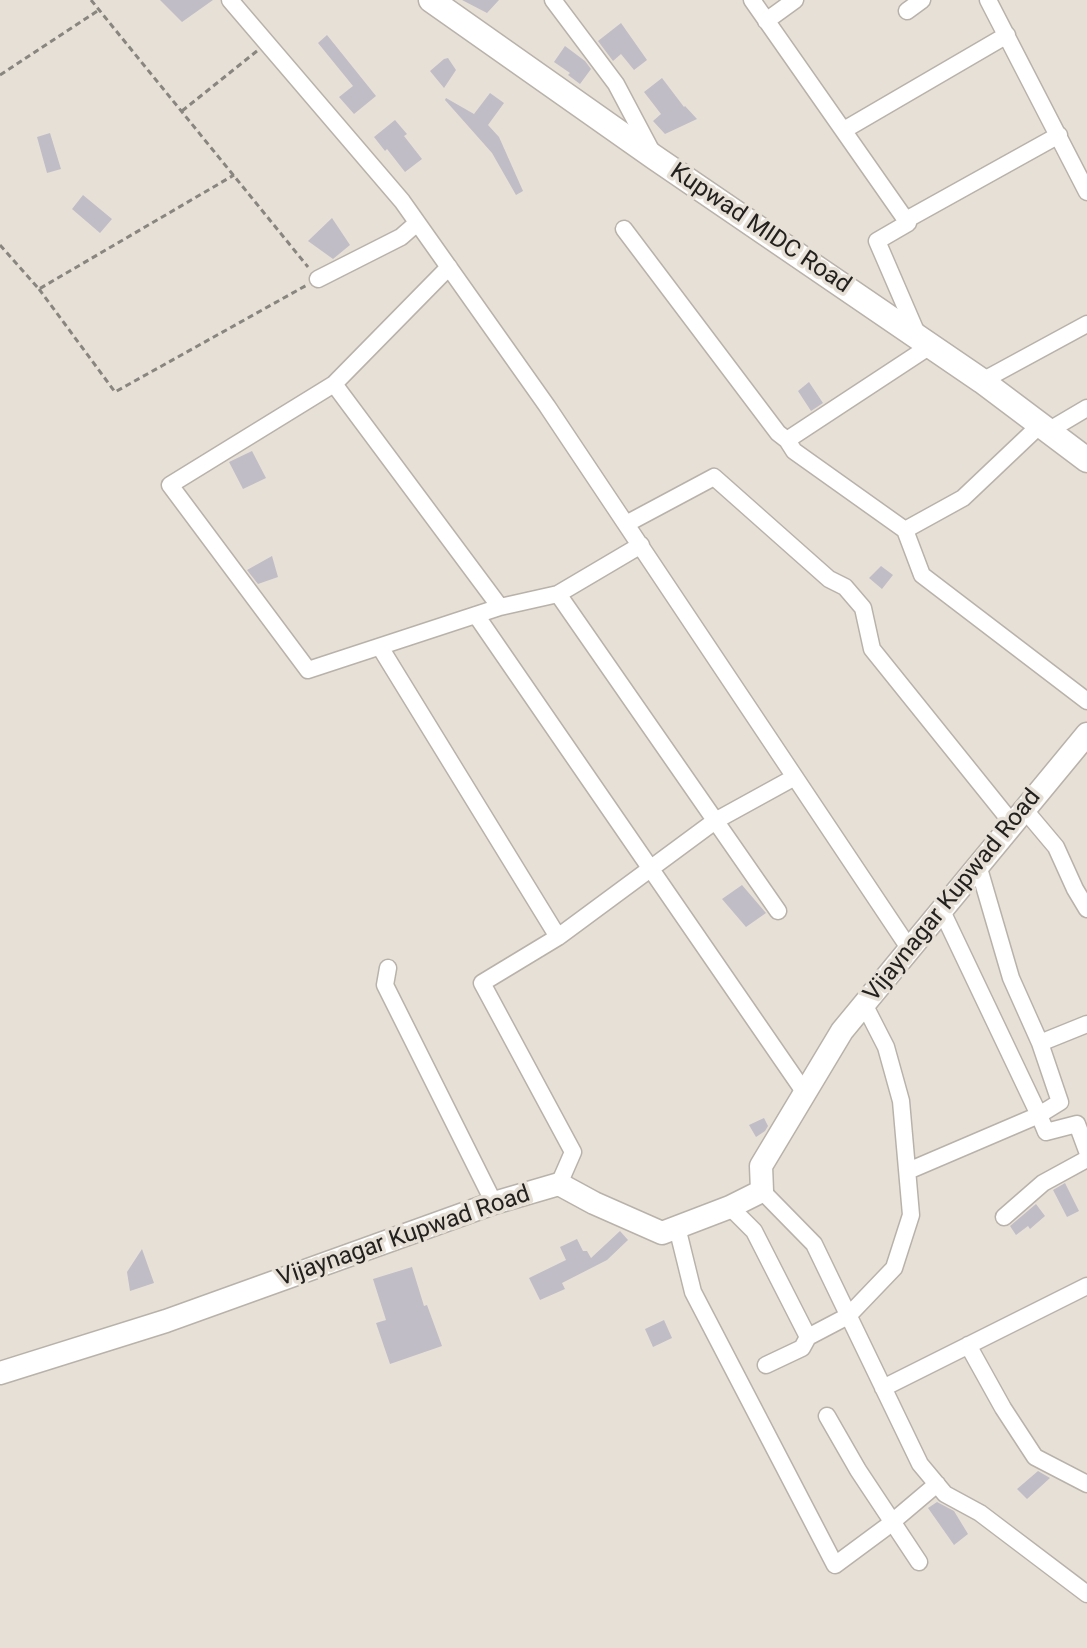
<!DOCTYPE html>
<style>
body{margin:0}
canvas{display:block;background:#e7e0d7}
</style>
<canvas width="1087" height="1648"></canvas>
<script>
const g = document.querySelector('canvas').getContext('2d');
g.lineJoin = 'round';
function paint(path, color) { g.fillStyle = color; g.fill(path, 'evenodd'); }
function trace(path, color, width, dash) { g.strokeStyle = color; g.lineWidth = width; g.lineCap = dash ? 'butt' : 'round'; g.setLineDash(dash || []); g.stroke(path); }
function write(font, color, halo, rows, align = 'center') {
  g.font = font + ' Roboto,sans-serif'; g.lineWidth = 7; g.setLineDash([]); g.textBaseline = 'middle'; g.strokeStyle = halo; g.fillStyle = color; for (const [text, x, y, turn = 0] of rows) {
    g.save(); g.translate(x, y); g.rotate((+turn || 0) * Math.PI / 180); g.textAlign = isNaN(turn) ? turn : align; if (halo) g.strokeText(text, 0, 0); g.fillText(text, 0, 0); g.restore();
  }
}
const building = new Path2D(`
 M160 0H213L182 22Z
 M462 0H499L487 13Z
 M621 23 647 60 634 70 621 54 613 61 598 41Z
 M327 35 376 96 354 114 339 97 353 86 318 43Z
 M565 46 585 61 591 69 580 84 568 75 570 73 554 62Z
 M448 58 456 70 444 88 430 71 444 59Z
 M662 78 684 107 685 106 697 119 665 134 653 121 661 114 644 92Z
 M490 93 504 103 488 125 499 137 523 191 516 195 492 153 445 100 446 98 474 114Z
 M395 120 407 134 404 136 422 159 405 172 387 149 385 151 374 137Z
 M50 133 61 169 47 173 37 137Z
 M83 195 112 219 100 233 72 209Z
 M332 218 350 245 333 259 308 241Z
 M809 382 823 403 811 411 798 391Z
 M252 451 266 478 243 489 229 462Z
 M272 556 278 577 258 584 247 570Z
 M881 566 893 575 882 589 869 578Z
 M742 885 766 913 746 927 722 899Z
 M764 1118 768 1126 765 1131 756 1137 749 1125Z
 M1065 1183 1079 1211 1067 1217 1053 1190Z
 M1036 1204 1045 1216 1030 1229 1028 1226 1016 1235 1010 1226Z
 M620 1231 628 1240 607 1260 562 1283 565 1289 540 1300 529 1278 566 1260 560 1247 577 1239 583 1251H587L591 1258Z
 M142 1249 154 1283 130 1291 127 1272Z
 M412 1267 424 1306 427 1305 442 1346 390 1364 376 1323 386 1320 373 1279Z
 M664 1320 672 1338 653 1347 645 1329Z
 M1038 1471 1050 1478 1027 1499 1017 1489Z
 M937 1502 954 1511 968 1534 954 1545 928 1508Z`);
const path = new Path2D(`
 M91 0 308 267
 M0 75 99 10
 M182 111 257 51
 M0 245 39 289 234 175
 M39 289 115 392 307 285`);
const street = new Path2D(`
 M230 0 402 201 547 406 909 948
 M553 0 616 84 652 152
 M752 0 908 223 877 241 918 336
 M988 0 1087 192
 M907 11 922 0
 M766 21 795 0
 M844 130 1007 35
 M906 220 1059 135
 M624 229 778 433 787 440 794 451 905 530
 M449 267 334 384 500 607 558 594
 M318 279 401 237 417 223
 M982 381 1087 324
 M334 384 170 485 308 670 500 607
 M1040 425 963 498 905 530 922 575 1087 701
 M1048 431 1087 408
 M787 440 930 346
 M626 524 714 477 829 579 845 587 863 608 872 649 1012 823
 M641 545 558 594 778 911
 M476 615 805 1093
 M380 647 558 937
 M1024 809 1056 847 1075 889 1087 909
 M978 865 1011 978 1040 1043 1060 1102 1039 1115 1046 1132 1077 1124 1087 1151
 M388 968 385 985 494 1203
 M1040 1043 1087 1024
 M908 1171 1039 1115 941 909
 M559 1184 573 1152 482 983 558 937 715 821 795 777
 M762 1191 814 1244 920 1464 945 1494 980 1513 1087 1594
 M730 1207 754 1231 808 1337 848 1316 894 1268 911 1215 901 1101 886 1047 864 1004
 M1004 1217 1043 1183 1087 1159
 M677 1227 693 1292 835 1565 885 1528 937 1484
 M968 1345 1003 1408 1035 1457 1087 1484
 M766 1365 802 1348 808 1337
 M883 1388 1087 1286
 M827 1416 858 1470 919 1562`);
const secondary = new Path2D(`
 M0 1373 166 1321 494 1203 559 1184 594 1203 662 1233 730 1207 762 1191 761 1166 842 1031 1087 734`);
const primary = new Path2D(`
 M431 0 654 157 982 381 1087 460`);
const streetNames = [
 ["Kupwad MIDC Road",760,229,34],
 ["Vijaynagar Kupwad Road",953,896,-51],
 ["Vijaynagar Kupwad Road",404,1237,-19]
];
paint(building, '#c1bdc6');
trace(street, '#b9b2aa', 19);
trace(secondary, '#b9b2aa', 25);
trace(primary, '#b9b2aa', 27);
trace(path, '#89857f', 3, [6, 4]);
trace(street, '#fff', 16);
trace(secondary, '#fff', 22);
trace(primary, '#fff', 24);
write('24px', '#23211e', '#e7e0d7', streetNames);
</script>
